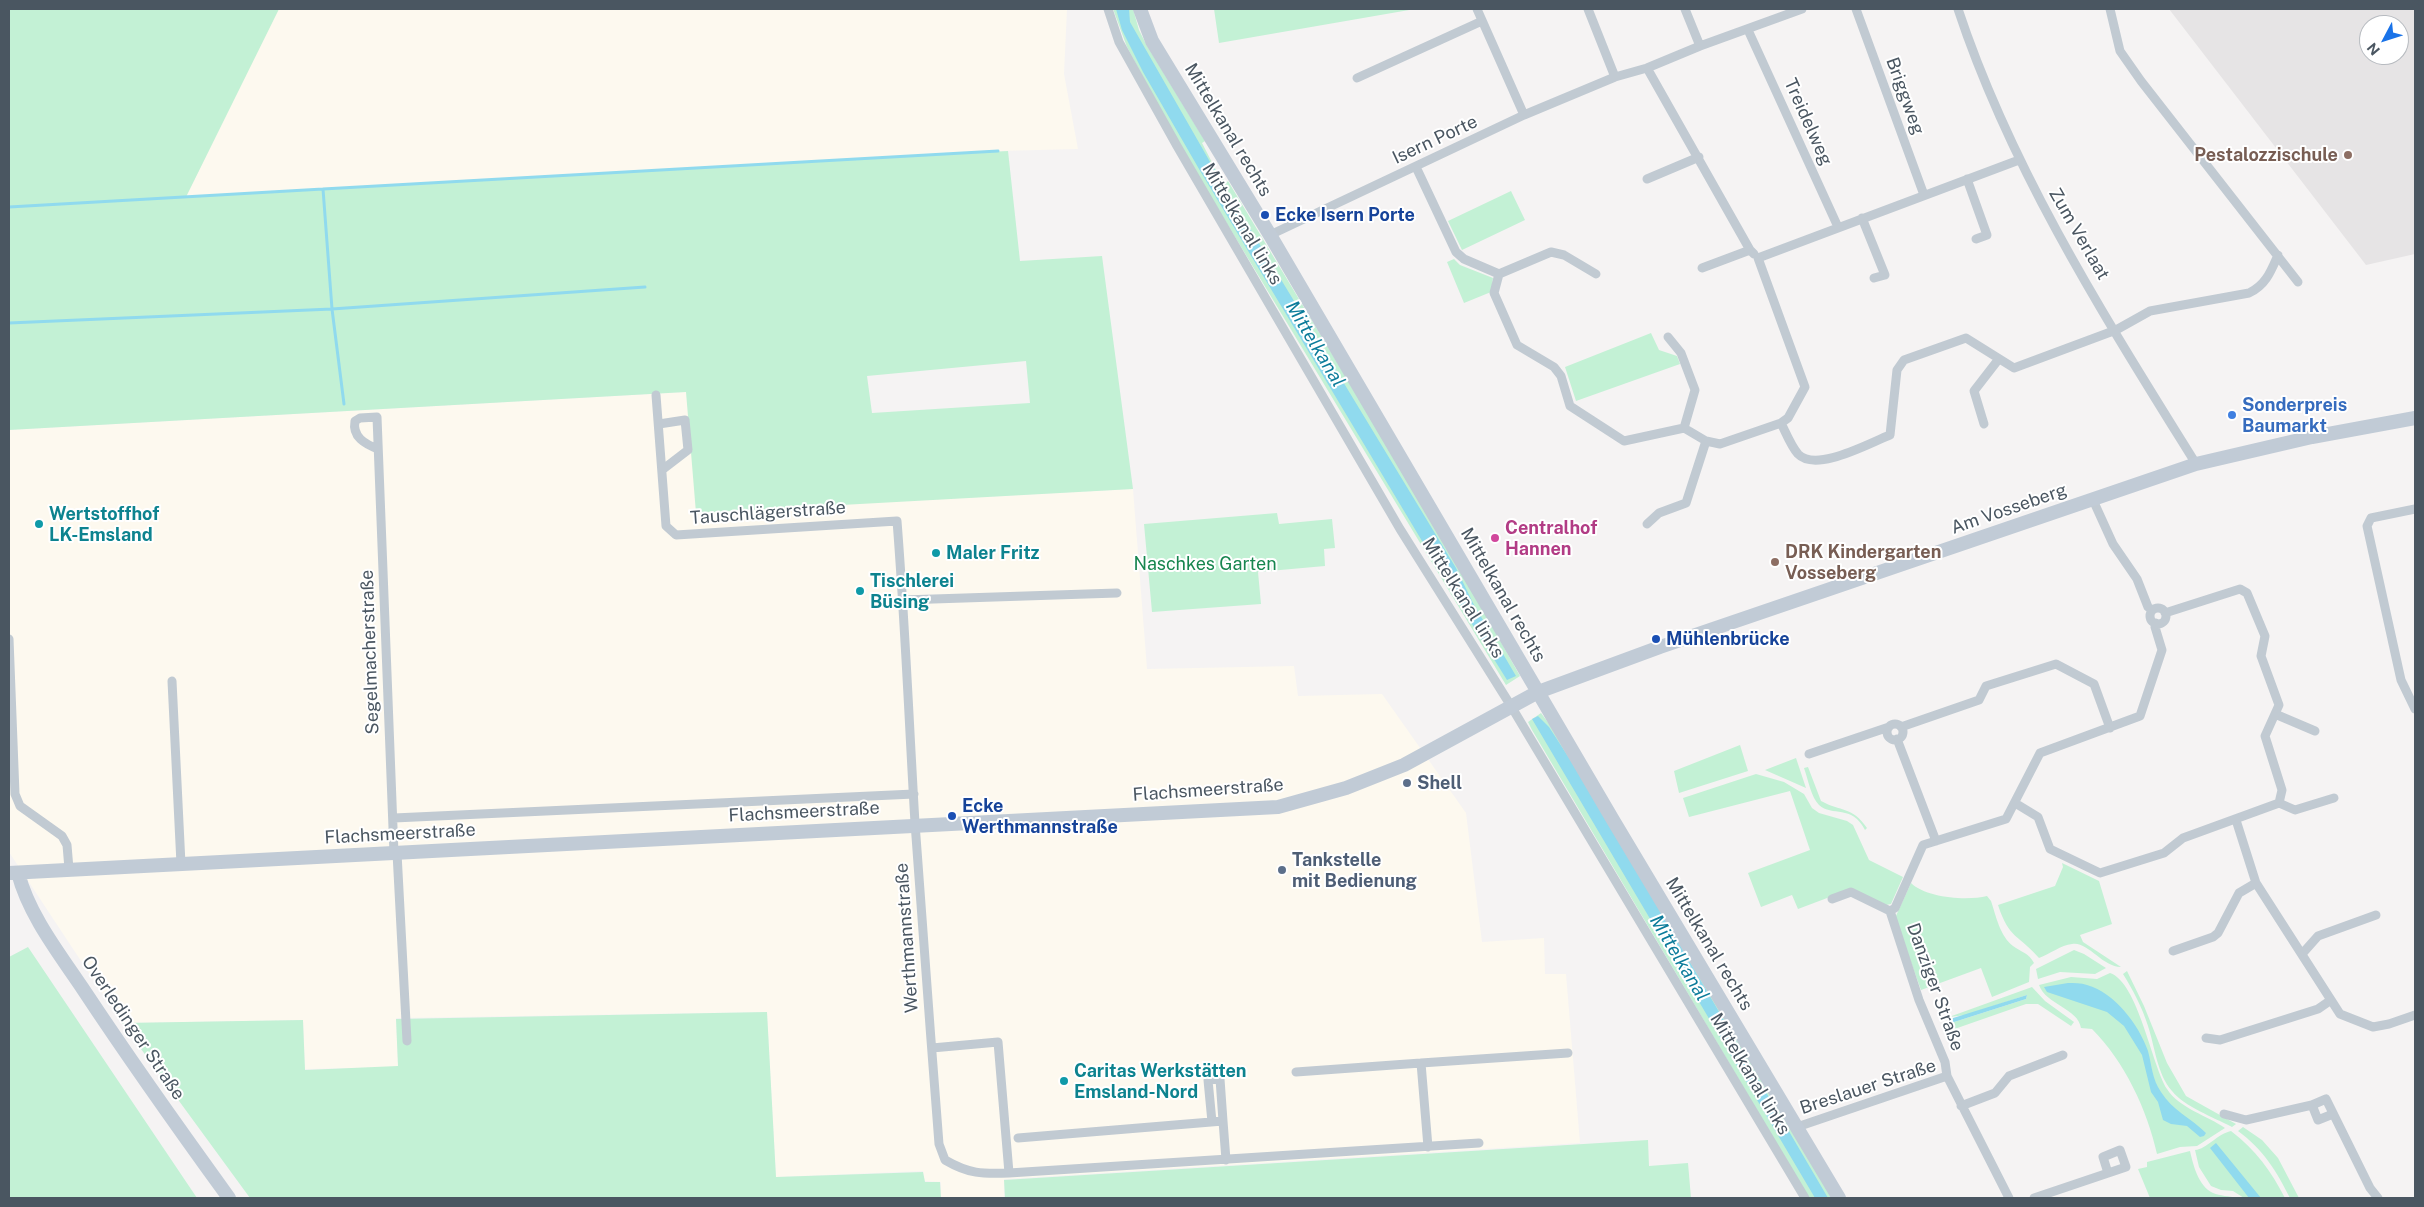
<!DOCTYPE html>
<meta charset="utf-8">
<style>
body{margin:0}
#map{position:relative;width:2424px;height:1207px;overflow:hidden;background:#f5f3f3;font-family:"Public Sans",sans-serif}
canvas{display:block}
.frame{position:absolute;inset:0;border:10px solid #4a5661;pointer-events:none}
.north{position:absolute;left:2359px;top:15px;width:50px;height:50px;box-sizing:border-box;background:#fff;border:1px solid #b7bbc0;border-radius:50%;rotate:230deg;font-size:14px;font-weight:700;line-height:20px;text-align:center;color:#4a5661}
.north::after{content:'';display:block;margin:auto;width:18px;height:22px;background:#1a73e8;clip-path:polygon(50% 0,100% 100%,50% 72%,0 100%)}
</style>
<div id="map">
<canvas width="2424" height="1207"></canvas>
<div class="frame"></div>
<div class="north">N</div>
</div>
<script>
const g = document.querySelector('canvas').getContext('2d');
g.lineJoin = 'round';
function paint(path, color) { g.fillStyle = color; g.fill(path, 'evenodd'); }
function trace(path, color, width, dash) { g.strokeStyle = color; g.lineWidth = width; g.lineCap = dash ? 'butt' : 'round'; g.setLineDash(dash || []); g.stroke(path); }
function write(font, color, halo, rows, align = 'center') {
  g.font = font + ' "Public Sans",sans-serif'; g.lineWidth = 4; g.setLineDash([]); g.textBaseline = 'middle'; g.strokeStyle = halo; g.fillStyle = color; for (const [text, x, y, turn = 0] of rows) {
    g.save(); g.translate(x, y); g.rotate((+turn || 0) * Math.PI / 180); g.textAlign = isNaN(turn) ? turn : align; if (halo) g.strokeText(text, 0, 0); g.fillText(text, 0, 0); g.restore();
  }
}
const commercial = new Path2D(`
 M278 9H1067L1064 74 1078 149 998 151 186 197Z
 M686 392 905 501 1133 489 1147 669 1294 666 1298 696 1382 694 1466 813 1482 942 1544 938 1545 974H1566L1580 1143 1004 1179V1198H941V1182L925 1181 923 1171 776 1177 767 1012 396 1018 398 1067 305 1069 303 1020 122 1023 9 852V430Z`);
const education = new Path2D(`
 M2169 9H2415V254L2366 265ZM2369 25H2399V55H2369Z`);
const green = new Path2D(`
 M9 9H279L186 197 1008 151 1020 261 1102 256 1133 489 696 513 686 392 9 430ZM1026 361 1030 403 872 413 867 376Z
 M1113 9H1133L1139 30 1146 44 1205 141 1202 143 1217 172 1219 171 1226 183 1228 181 1442 537 1520 676 1506 685 1180 146 1127 47Z
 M1214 9H1415L1219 43Z
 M1511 191 1525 220 1462 250 1448 221Z
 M1454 259 1460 265 1493 278 1491 292 1464 303 1447 262Z
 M1651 333 1659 350 1677 356 1680 364 1576 401 1565 367Z
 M1277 513 1279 524 1332 519 1335 548 1324 549 1325 566 1258 572 1261 604 1152 612 1144 524Z
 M1541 713 1550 725 1832 1198H1809L1532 730 1528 722Z
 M1740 745 1748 771 1679 793 1674 771Z
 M1796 758 1806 788 1765 770Z
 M1808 767 1821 801C1841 812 1852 806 1867 828L1865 830C1852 804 1832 817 1819 805 1811 797 1808 779 1804 768Z
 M1756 774 1784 782 1804 794 1812 808 1819 813 1847 821 1853 825 1869 860 1903 877 1891 904 1886 905 1851 889 1798 909 1792 895 1761 907 1748 873 1810 850 1790 791 1689 817 1683 798Z
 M2062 863 2099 881 2112 924 2080 935 2083 942 2121 967C2102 967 2088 941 2072 944 2061 945 2050 954 2039 958 2019 935 2009 939 1998 905L2055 886 2063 867Z
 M1911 883C1926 898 1967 901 1987 896L1991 901C1996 916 2000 936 2013 946 2021 952 2029 953 2034 963L2030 967 2029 982 1992 997 1981 968 1921 990 1895 918Z
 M28 947 197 1198H9V957Z
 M2074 950 2084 954 2106 968 2095 974 2060 972 2038 979 2036 969Z
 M2127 971 2144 1006 2167 1063 2186 1096 2236 1124 2232 1127C2213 1117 2185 1107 2172 1091 2157 1074 2155 1047 2148 1026 2142 1007 2133 990 2123 974Z
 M2110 973C2138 982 2152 1066 2167 1089 2179 1108 2208 1116 2225 1128L2197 1146 2180 1147 2157 1154C2147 1109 2124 1061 2092 1029L2081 1028C2078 1008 2046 1005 2039 985L2071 977 2097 979Z
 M2032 987 2045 1001 2074 1022 2071 1026 2038 1004H2026L1943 1033 1949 1029 1951 1023 2026 999 2027 995 1966 1015 1949 1017Z
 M767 1012 776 1177 923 1172 925 1182H940L941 1198H250L122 1023 303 1020 305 1070 398 1066 396 1019Z
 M2243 1127 2262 1140 2278 1158 2299 1198H2290C2277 1172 2263 1149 2238 1131Z
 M2231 1131C2256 1150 2271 1171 2285 1198H2244L2233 1191 2221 1190 2211 1186 2199 1167 2195 1150C2207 1149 2217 1134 2231 1131Z
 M1648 1140 1649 1166 1688 1163 1691 1198H1005L1004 1180Z
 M2190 1151C2193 1164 2198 1186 2213 1193 2220 1196 2229 1196 2237 1198H2150L2138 1169 2147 1167V1162Z`);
const water = new Path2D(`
 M1116 9H1129L1130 22 1217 174 1456 568 1473 603 1516 676 1507 680 1467 616 1199 169 1143 72 1122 30Z
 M1538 716 1549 727 1584 781 1828 1198H1815L1532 719Z
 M2068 983C2074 983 2081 983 2087 985 2115 993 2139 1025 2148 1051 2152 1066 2152 1079 2161 1092 2172 1110 2191 1118 2206 1133L2204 1136 2200 1137 2187 1126 2171 1124 2163 1120 2158 1102 2151 1092 2142 1055 2124 1026 2107 1012 2047 992 2044 987Z
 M2027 995 2026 999 1951 1023 1950 1019Z
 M2216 1143 2261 1198H2249L2210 1148Z`);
const stream = new Path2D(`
 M9 207 323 189
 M9 323 332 309 645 287
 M344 404 332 309 323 189 998 151`);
const street = new Path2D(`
 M1108 9 1119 42 1177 146 1400 529 1511 706 1805 1198
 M1477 9 1524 115
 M1588 9 1615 77
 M1685 9 1700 46
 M1856 9 1924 195
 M1958 9C2012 172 2106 319 2196 464
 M2110 9 2120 51 2141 81 2298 282
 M1748 30 1838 227
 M1647 68 1750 250
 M1357 78 1482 21
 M1416 167 1456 252 1464 259 1499 274 1551 252 1564 255 1596 274
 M1647 179 1699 157
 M1967 179 1987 235 1976 239
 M1862 218 1885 275 1874 278
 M1270 235 1524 115 1615 77 1647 68 1700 46 1802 9
 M1702 268 1750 250 1754 254
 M1499 274 1494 293 1517 345 1554 367 1561 376 1570 406 1624 441 1684 428 1706 441 1720 444 1781 423 1788 418 1805 387 1758 258 2019 160
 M1668 337 1681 353 1695 390 1684 428
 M656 395 666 526 676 535 897 521C905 622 909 722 915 823 922 930 931 1037 939 1144L945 1160C969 1174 982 1174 1009 1173L998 1042 932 1048
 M1781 423C1786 433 1791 446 1798 454 1816 473 1869 443 1890 435L1897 370 1904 360 1966 338 2014 368 2116 330 2150 311 2249 293C2266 285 2271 271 2278 255
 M659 424 685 420 688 450 662 470
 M1984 424 1974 391 1998 360
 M378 449C365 444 352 437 355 421L360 418 377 417 394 853
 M2093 500 2113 544 2137 579 2148 607 2152 610
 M2415 509 2371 518 2367 526 2401 680 2415 709
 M1647 524 1659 513 1686 503 1706 441
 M903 600 1117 593
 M2150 616a8 8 0 1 1 16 0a8 8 0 1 1-16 0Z
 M9 639 15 794 20 806 62 836 67 845 69 869
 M172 681 181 864
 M2275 714 2315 731
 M1887 732a8 8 0 1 1 16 0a8 8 0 1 1-16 0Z
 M1901 727 1979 700 1986 686 2056 664 2094 684 2110 728
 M1897 739 1936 841
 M1809 754 1889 727
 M2015 803 2038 817 2050 849 2100 873 2164 853 2183 838 2279 803 2282 790 2265 736 2279 705 2261 656 2265 636 2247 593 2240 589 2165 613
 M2279 803 2295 810 2334 798
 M394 818 914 794
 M2236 820 2256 883 2340 1014 2373 1027 2389 1024 2415 1015
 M397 853 407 1041
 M1832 899 1851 892 1890 911 1895 908 1923 845 2006 819 2040 753 2140 716 2162 650 2155 627 2156 623
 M1890 911 1919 1000 1945 1062 1947 1076 2009 1198
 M2173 951 2213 937 2218 933 2239 893 2256 883
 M2302 954 2318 936 2376 915
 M2206 1038 2220 1040 2318 1009 2331 1000
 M1296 1072 1421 1063
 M1961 1106 1995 1093 2009 1076 2063 1055
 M2224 1114 2246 1120 2312 1105
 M2333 1114 2318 1120 2312 1105 2326 1099 2370 1188 2378 1198
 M1212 1122 1208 1080 1220 1079 1223 1121
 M1797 1127 1947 1076
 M1018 1138 1223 1121 1226 1160
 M1428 1147 1421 1063 1568 1053
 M1009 1173 1479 1143
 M2034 1198 2126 1167 2120 1150 2103 1157 2108 1173`);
const secondary = new Path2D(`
 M1140 9 1152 41 1270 235 1613 820 1839 1198
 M9 873 1278 807 1346 788 1404 765 1538 692 1660 647 2196 464 2312 437 2415 418
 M18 873C29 915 58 952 83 989 130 1060 179 1129 229 1198`);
const markers = [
 [2348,155,5,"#8d6e63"],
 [1265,215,5,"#1a4fb4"],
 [2232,415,5,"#3f7fe0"],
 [39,524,5,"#0f9aa8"],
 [1495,538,5,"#d1479c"],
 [936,553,5,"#0f9aa8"],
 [1775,562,5,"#8d6e63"],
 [860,591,5,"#0f9aa8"],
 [1656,639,5,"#1a4fb4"],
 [1407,783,5,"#5c6f8a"],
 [952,816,5,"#1a4fb4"],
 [1282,870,5,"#5c6f8a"],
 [1064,1081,5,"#0f9aa8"]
];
const streetNames = [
 ["Briggweg",1905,96,70],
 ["Treidelweg",1808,122,66],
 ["Mittelkanal rechts",1228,130,59],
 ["Isern Porte",1435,140,-25],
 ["Mittelkanal links",1242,224,59],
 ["Zum Verlaat",2079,234,60],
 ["Am Vosseberg",2009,509,-19],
 ["Tauschlägerstraße",768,513,-4],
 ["Mittelkanal rechts",1503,595,60],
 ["Mittelkanal links",1463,598,58],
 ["Segelmacherstraße",370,652,-92],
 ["Flachsmeerstraße",1208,790,-4],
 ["Flachsmeerstraße",804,812,-3],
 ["Flachsmeerstraße",400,834,-3],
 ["Werthmannstraße",907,938,-94],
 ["Mittelkanal rechts",1709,944,59],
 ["Danziger Straße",1935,987,70],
 ["Overledinger Straße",133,1028,56],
 ["Mittelkanal links",1750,1074,59],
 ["Breslauer Straße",1868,1087,-18]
];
const educationNames = [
 ["Pestalozzischule",2338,155],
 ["DRK Kindergarten",1785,552,"left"],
 ["Vosseberg",1785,573,"left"]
];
const transitNames = [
 ["Ecke Isern Porte",1275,215],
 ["Mühlenbrücke",1666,639],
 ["Ecke",962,806],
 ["Werthmannstraße",962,827]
];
const shopNames = [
 ["Sonderpreis",2242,405],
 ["Baumarkt",2242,426]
];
const cultureNames = [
 ["Wertstoffhof",49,514],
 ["LK-Emsland",49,535],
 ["Maler Fritz",946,553],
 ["Tischlerei",870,581],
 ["Büsing",870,602],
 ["Caritas Werkstätten",1074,1071],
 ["Emsland-Nord",1074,1092]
];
const hotelNames = [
 ["Centralhof",1505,528],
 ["Hannen",1505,549]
];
const parkNames = [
 ["Naschkes Garten",1205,564]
];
const serviceNames = [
 ["Shell",1417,783],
 ["Tankstelle",1292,860],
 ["mit Bedienung",1292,881]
];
const waterNames = [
 ["Mittelkanal",1315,344,59],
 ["Mittelkanal",1679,958,59]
];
paint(commercial, '#fdf9ef');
paint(education, '#e6e4e5');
paint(green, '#c3f1d5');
paint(water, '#90daee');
trace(stream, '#90daee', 3);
trace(street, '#c1cad2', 9);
trace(secondary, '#c1cbd6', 14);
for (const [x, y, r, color] of markers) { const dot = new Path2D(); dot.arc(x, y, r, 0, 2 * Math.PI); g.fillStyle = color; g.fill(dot); trace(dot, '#fff', 2); }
write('18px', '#4a5661', '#fff', streetNames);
write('bold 18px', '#785e54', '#fff', educationNames, 'right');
write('bold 18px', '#164399', '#fff', transitNames, 'left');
write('bold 18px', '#366cbe', '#fff', shopNames, 'left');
write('bold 18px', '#0d838f', '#fff', cultureNames, 'left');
write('bold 18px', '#b23c85', '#fff', hotelNames, 'left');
write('18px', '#17864f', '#fff', parkNames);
write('bold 18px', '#4e5e75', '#fff', serviceNames, 'left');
write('italic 19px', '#0c7c9b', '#fff', waterNames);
</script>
